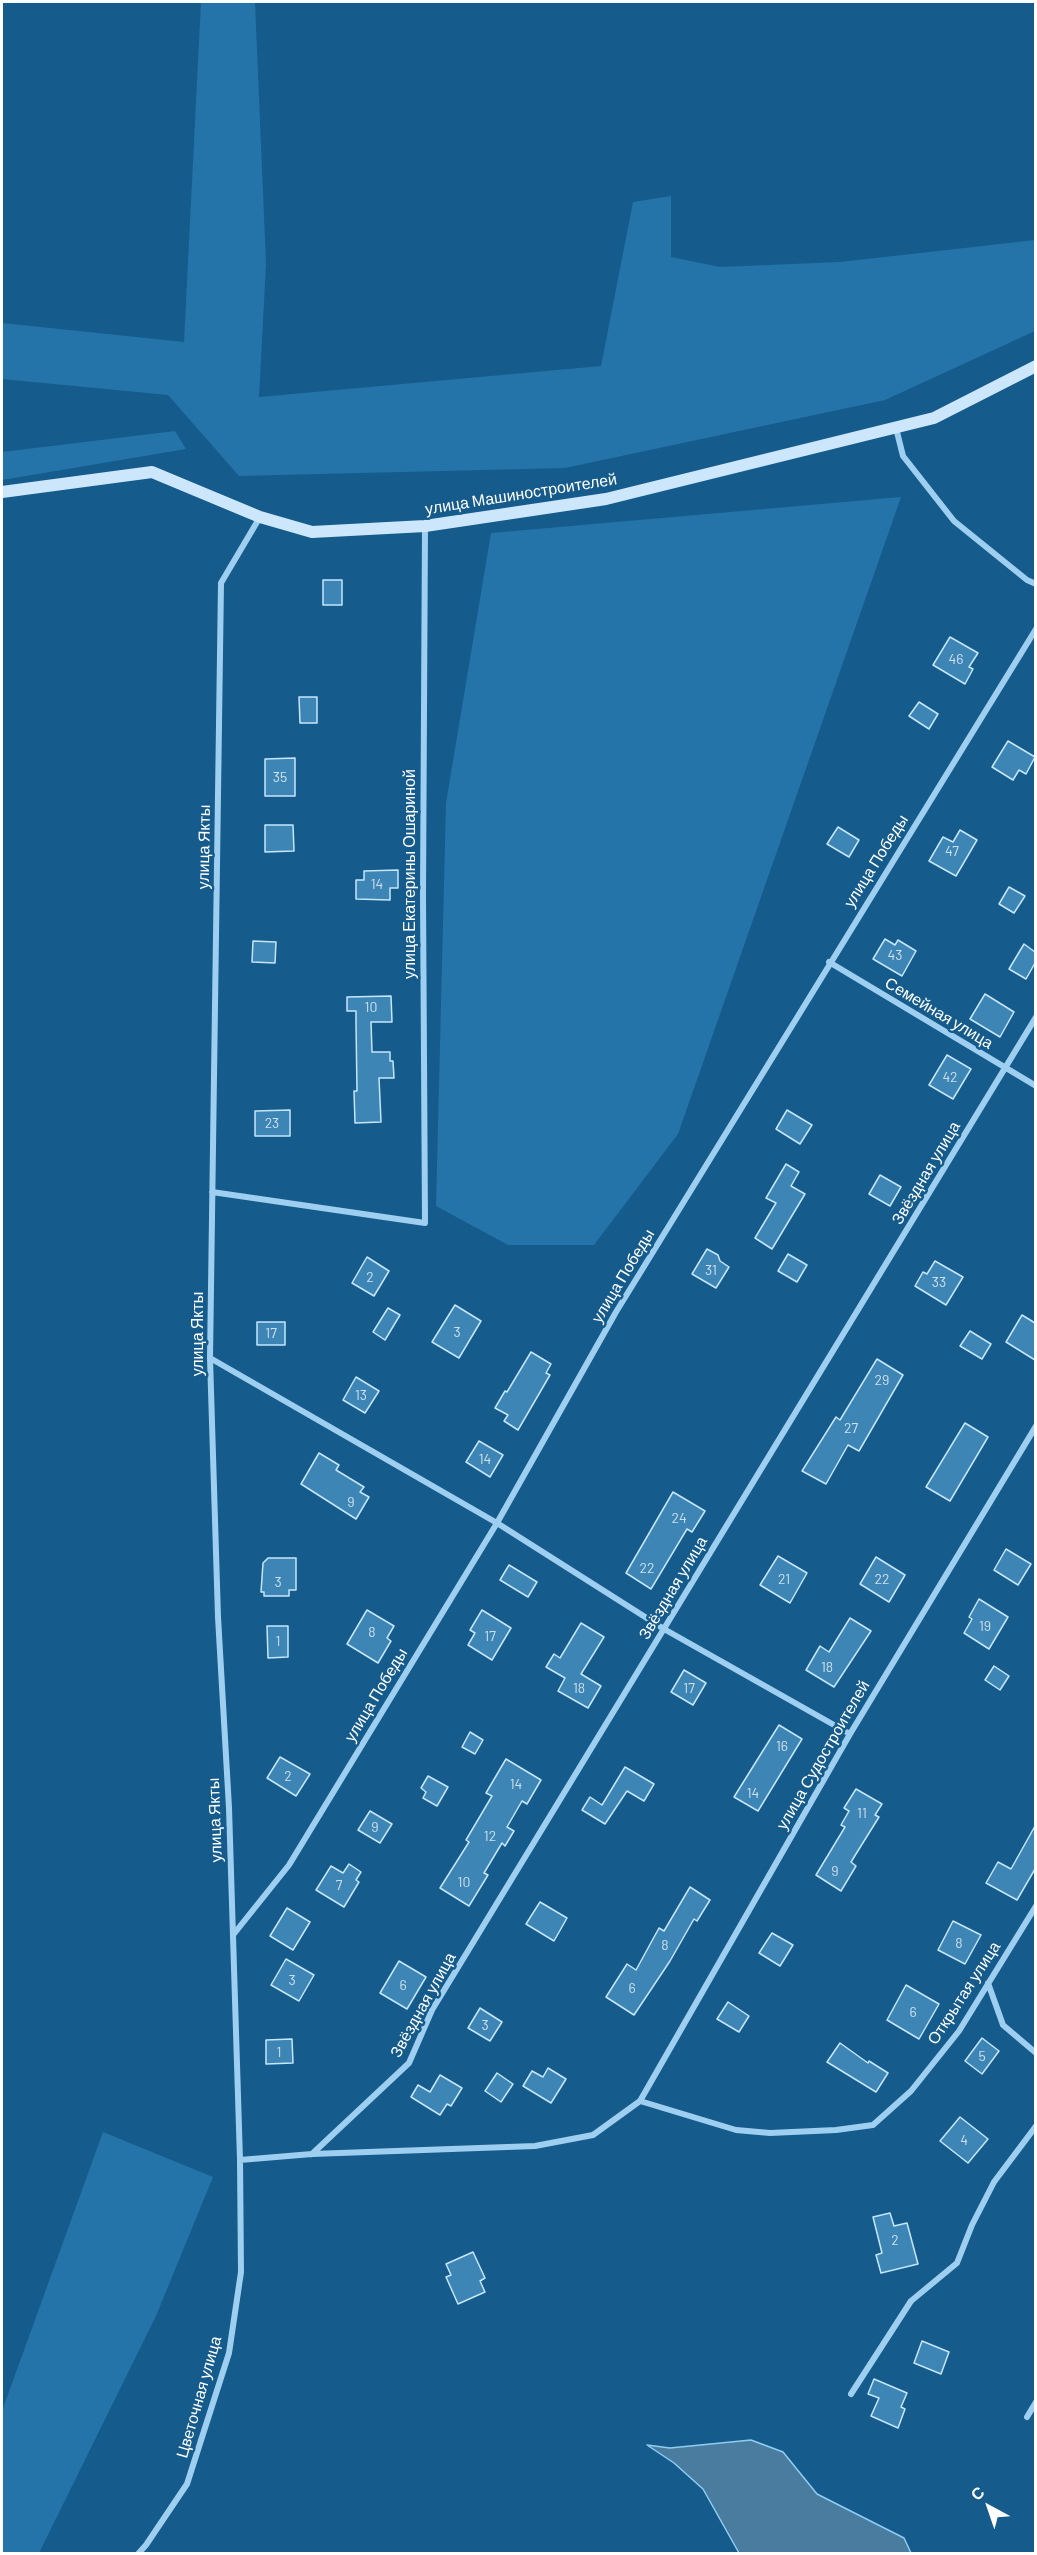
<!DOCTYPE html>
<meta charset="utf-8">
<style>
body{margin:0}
#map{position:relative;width:1037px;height:2555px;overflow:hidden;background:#155b8c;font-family:Barlow,sans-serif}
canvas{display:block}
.frame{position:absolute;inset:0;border:3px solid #fff;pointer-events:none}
.north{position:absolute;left:959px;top:2477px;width:60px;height:60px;-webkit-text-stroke:4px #155b8c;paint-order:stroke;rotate:320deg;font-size:16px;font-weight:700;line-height:24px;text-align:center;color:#fff}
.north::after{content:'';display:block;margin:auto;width:21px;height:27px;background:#fff;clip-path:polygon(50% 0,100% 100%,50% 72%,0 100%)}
</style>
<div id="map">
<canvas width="1037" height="2555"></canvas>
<div class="frame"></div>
<div class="north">С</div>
</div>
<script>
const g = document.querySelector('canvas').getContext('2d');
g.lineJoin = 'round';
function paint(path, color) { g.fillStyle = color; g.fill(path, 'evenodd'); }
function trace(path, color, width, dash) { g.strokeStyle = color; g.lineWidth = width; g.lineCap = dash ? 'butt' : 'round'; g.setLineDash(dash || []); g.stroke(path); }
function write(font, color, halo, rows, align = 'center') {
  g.font = font + ' Barlow,sans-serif'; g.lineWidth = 5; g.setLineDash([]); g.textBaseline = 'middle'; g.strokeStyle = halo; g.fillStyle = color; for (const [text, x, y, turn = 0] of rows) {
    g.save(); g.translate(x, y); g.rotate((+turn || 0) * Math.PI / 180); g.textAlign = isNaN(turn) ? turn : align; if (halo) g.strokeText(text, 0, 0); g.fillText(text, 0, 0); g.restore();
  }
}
const green = new Path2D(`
 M201 2H255L266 264 259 397 601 366 633 202 671 196V257L720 267 840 262 1035 240V331L885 400 565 468 239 476 168 395 2 379V323L184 342Z
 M175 431 186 449 2 480V452Z
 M901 497 678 1134 594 1245H508L436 1206 446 803 491 533Z
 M103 2132 213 2177 156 2316 39 2553H2V2411Z`);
const water = new Path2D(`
 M751 2440 783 2452 817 2494 904 2538 911 2553H739L703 2489 674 2463 647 2445 670 2448Z`);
const building = new Path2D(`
 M323 580H342V605H323Z
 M950 637 978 653 969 667 973 669 965 684 933 665Z
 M299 697H317V723H300Z
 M919 702 938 714 929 729 909 716Z
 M1008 741 1035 757 1026 774 1019 770 1013 780 992 767Z
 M295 758V796H265V759Z
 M265 825H293L294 851 265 852Z
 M838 827 859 840 849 857 827 844Z
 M960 830 977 840 956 876 929 861 943 837 953 842Z
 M398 870V888H390V900L356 899V880H364V871Z
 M1009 887 1025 896 1014 913 999 904Z
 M885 939 895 945 898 940 916 951 902 976 873 959Z
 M253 941 276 942 275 963 252 962Z
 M1024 944 1035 952V963L1026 979 1009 969Z
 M985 994 1014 1012 1000 1037 970 1019Z
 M391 996 392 1022H371L372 1052H390V1061H393L394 1078H379L381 1122 355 1123 354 1091H357L356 1023V1011H347V997Z
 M947 1055 971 1069 953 1099 929 1085Z
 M290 1110V1136H255V1111Z
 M787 1110 812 1125 800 1144 776 1129Z
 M786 1164 799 1172 791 1186 805 1194 772 1249 755 1238 776 1203 766 1198Z
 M880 1175 901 1187 890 1206 869 1194Z
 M707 1249 718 1255 720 1261 729 1267 716 1288 692 1274Z
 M788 1254 807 1265 797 1282 778 1271Z
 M367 1257 389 1271 374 1296 352 1283Z
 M935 1261 963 1277 946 1305 915 1286 923 1272 927 1274Z
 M455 1305 481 1321 459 1358 432 1342Z
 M388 1308 400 1315 385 1340 373 1332Z
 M1022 1315 1035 1323V1360L1006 1342Z
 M257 1322H285V1345H257Z
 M970 1331 991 1344 982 1359 960 1346Z
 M531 1352 551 1364 546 1373 550 1375 518 1430 504 1421 508 1415 495 1408 505 1391 507 1392Z
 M877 1359 903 1375 859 1451 848 1445 826 1484 802 1471 836 1417 840 1420Z
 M356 1377 379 1391 365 1413 343 1400Z
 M965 1423 988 1437 950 1501 926 1487Z
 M479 1441 503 1455 490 1477 466 1462Z
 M319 1453 339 1465 336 1470 364 1487 360 1492 369 1497 356 1519 301 1484Z
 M673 1492 705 1511 692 1532 687 1529 651 1589 626 1573Z
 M1006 1549 1031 1564 1018 1585 994 1570Z
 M778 1556 807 1573 790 1603 760 1585Z
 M876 1557 905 1575 889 1602 860 1584Z
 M268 1558H296V1590H289V1596H264V1592H261L263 1563Z
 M509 1565 537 1582 528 1597 500 1580Z
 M979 1599 1008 1617 989 1649 964 1633 972 1619 969 1617Z
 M367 1610 394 1626 387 1638 391 1641 378 1663 347 1644Z
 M482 1610 511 1628 492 1660 468 1645 475 1633 470 1630Z
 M850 1618 871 1631 834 1687 806 1670 820 1646 829 1652Z
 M581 1623 604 1637 581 1674 601 1686 588 1708 558 1691 565 1678 546 1667 554 1654 560 1658Z
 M267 1626H288V1657L268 1658Z
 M994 1666 1009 1676 1000 1690 985 1680Z
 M684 1670 706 1683 693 1705 671 1692Z
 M779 1725 802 1739 758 1811 734 1797Z
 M470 1732 483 1740 475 1754 462 1747Z
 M280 1757 310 1774 296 1796 267 1778Z
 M506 1759 541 1780 527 1804 522 1801 507 1827 514 1831 505 1846 502 1843 484 1873 488 1875 469 1906 440 1888 469 1842 466 1840 492 1796 486 1793Z
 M625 1767 654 1784 644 1801 627 1791 605 1824 582 1810 590 1797 602 1805Z
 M428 1776 448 1787 437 1806 423 1798 426 1792 421 1788Z
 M856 1789 882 1804 875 1815 879 1817 851 1862 856 1866 841 1891 816 1875 845 1827 841 1825 849 1811 844 1808Z
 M370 1811 392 1824 380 1843 358 1830Z
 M1035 1826V1869L1017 1900 986 1883 998 1862 1011 1869Z
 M349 1864 361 1872 356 1880 359 1882 344 1907 316 1890 331 1866 343 1873Z
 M690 1887 710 1900 697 1921 694 1919 670 1961 634 2015 606 1997 627 1964 636 1970 659 1928 664 1931Z
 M540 1902 567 1918 554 1941 526 1924Z
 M287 1908 310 1922 293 1950 270 1936Z
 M953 1921 981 1935 965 1964 938 1950Z
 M772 1933 793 1945 780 1966 759 1953Z
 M286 1959 314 1975 299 2001 271 1985Z
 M399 1961 426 1977 407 2009 380 1993Z
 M906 1985 939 2004 919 2039 887 2020Z
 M728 2002 749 2016 739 2032 717 2019Z
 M480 2008 502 2022 490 2041 468 2028Z
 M982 2038 999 2051 982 2074 965 2061Z
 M292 2039 293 2063 266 2064V2040Z
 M840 2043 868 2063 869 2061 888 2073 876 2092 827 2062Z
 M548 2068 566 2079 551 2103 523 2086 532 2071 543 2077Z
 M497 2073 513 2084 501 2102 485 2091Z
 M440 2075 462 2088 451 2106 447 2104 440 2115 411 2097 418 2085 430 2092Z
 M960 2117 988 2139 968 2163 940 2141Z
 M890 2213 894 2226 907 2223 918 2264 881 2273 876 2255 882 2253 873 2217Z
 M473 2252 485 2278 480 2281 485 2292 458 2304 446 2277 451 2275 446 2264Z
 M922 2341 949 2352 941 2374 914 2363Z
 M874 2379 907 2393 901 2407 905 2409 898 2428 871 2416 879 2398 868 2394Z`);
const street = new Path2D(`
 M896 428 903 456 954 521 1027 580 1036 584
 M829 962 1036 1086
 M212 1192 425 1223 423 895 425 526
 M210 1358 497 1523 664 1629 850 1734
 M233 1935 289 1865 497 1523 616 1312 1036 629
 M988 1983 1003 2025 1036 2053
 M640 2101 850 1734 1036 1426
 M312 2154 409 2063 432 2010 1036 1017
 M240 2160 312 2154 535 2146 593 2135 640 2101 736 2130 770 2133 836 2130 873 2125 911 2091 959 2031 1036 1906
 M851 2394 911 2301 957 2263 972 2225 994 2182 1036 2126
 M1027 2417 1036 2402
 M138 2554 146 2545 187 2484 229 2353 241 2272 240 2160 229 1808 218 1617 210 1358 221 583 260 517`);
const secondary = new Path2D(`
 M2 492 152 472 260 517 312 532 425 526 606 499 934 418 1036 366`);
const numberNames = [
 ["46",956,659],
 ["35",280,777],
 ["47",952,851],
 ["14",377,884],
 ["43",895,955],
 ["10",371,1007],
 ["42",950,1077],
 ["23",272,1123],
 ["31",711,1270],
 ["2",370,1277],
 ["33",939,1282],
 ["3",457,1332],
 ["17",271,1333],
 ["29",882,1380],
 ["13",361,1395],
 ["27",851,1428],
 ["14",485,1459],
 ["9",351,1502],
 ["24",679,1518],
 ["22",647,1568],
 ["21",784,1579],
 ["22",882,1579],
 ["3",278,1582],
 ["19",985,1626],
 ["8",372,1632],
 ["17",490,1636],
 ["1",278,1641],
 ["18",827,1667],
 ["18",579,1688],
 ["17",689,1688],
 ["16",782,1746],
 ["2",288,1776],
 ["14",516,1784],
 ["14",753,1793],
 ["11",862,1813],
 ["9",375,1827],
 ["12",490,1836],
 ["9",835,1871],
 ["10",464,1882],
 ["7",339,1885],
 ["8",959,1943],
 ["8",665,1945],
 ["3",292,1980],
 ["6",403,1985],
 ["6",632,1988],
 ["6",913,2012],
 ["3",485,2025],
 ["1",279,2052],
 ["5",982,2056],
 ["4",964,2140],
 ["2",895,2240]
];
const streetNames = [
 ["улица Машиностроителей",521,494,-9],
 ["улица Якты",204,847,-89],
 ["улица Победы",876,861,-58],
 ["улица Екатерины Ошариной",410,874,-90],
 ["Семейная улица",939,1013,31],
 ["Звёздная улица",926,1173,-59],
 ["улица Победы",623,1276,-59],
 ["улица Якты",198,1334,-90],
 ["Звёздная улица",673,1588,-59],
 ["улица Победы",376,1695,-59],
 ["улица Судостроителей",823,1755,-60],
 ["улица Якты",215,1820,-92],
 ["Открытая улица",964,1993,-57],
 ["Звёздная улица",423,2005,-61],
 ["Цветочная улица",199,2397,-74]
];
paint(green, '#2474a9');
paint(water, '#4a7ca0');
trace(water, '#90cdf3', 1.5);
paint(building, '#3d85b5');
trace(building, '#c5e6fb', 1.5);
trace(street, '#9ecff0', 6);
trace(secondary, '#cce7fb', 12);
write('14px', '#cee0ec', null, numberNames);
write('16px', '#fff', '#155b8c', streetNames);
</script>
